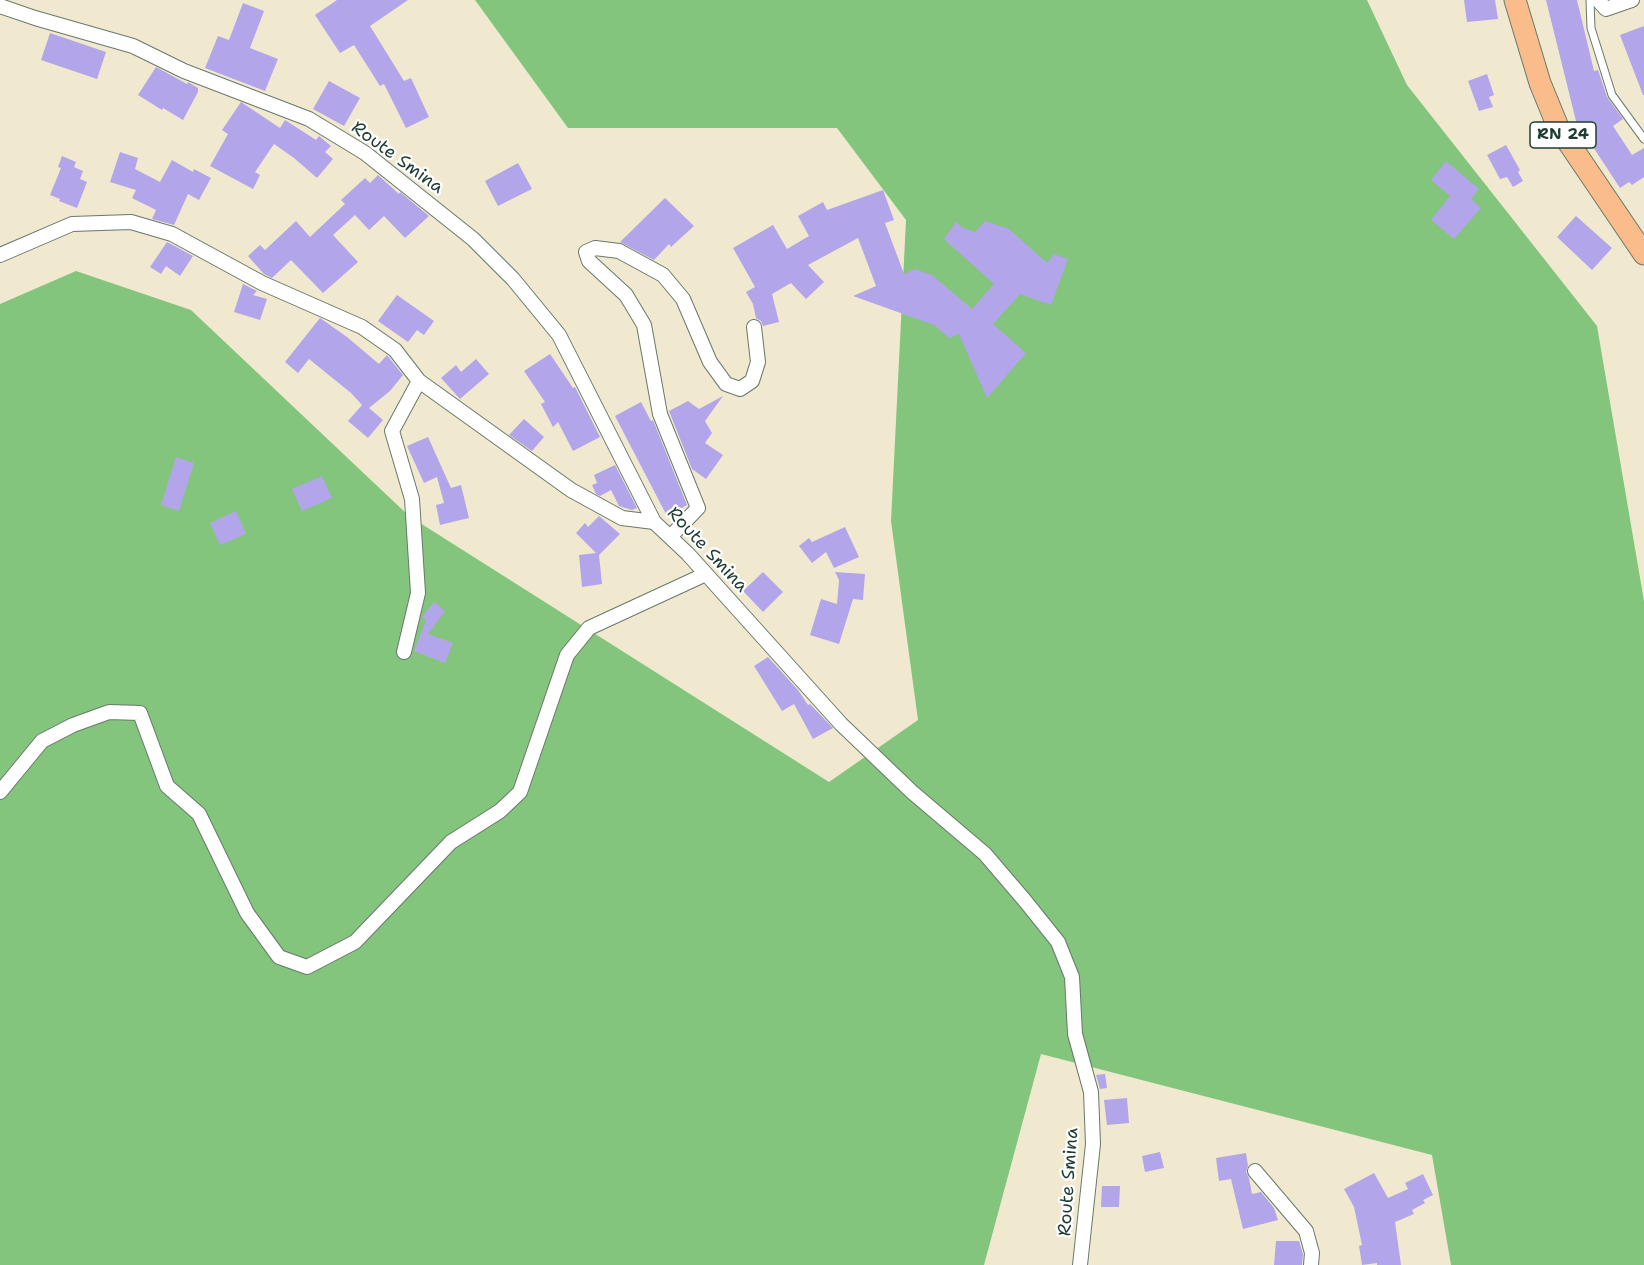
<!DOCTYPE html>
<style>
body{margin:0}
canvas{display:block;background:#f0e9d0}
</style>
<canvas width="1644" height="1265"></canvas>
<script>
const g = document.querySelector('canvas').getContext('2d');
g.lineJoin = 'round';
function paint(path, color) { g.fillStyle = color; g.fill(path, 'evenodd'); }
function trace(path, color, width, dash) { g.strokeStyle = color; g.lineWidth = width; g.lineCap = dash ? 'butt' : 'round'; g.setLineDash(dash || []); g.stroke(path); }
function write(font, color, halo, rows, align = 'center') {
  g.font = font + ' "Shantell Sans",sans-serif'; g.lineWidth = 4.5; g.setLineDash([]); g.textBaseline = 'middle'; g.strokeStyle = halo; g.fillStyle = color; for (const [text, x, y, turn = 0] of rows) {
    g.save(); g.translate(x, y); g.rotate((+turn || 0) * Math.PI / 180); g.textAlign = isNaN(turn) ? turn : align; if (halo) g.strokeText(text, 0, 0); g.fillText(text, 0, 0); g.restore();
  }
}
const green = new Path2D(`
 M475 0H1367L1407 85 1597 326 1644 601V1265H1451L1432 1155 1041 1054 984 1265H0V304L76 271 191 310 409 516 829 782 918 720 891 521 906 220 837 128H568Z`);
const building = new Path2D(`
 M337 0H408L370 26 404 81 411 78 429 117 406 128 384 84 380 86 354 45 340 53 315 15Z
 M1464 0H1495L1498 19 1467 22Z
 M1546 0H1577L1594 71 1598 70 1607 97 1623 119 1613 126 1632 155 1644 148V177L1632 185 1629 182 1620 188 1576 121Z
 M243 3 264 11 250 48 278 59 265 91 205 68 218 36 229 40Z
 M1644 26V95H1643L1620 35Z
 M50 33 106 52 97 79 41 60Z
 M156 67 187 84 188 82 198 88V92L183 120 163 108 162 110 138 95Z
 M1487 74 1494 95 1489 97 1493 107 1479 111 1468 81Z
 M329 81 360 98 344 126 313 109Z
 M241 102 280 128 285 120 316 140 319 136 331 146 325 152 333 159 317 178 294 158 274 144 255 172 260 175 253 189 210 166 228 134 222 130Z
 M1506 145 1520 170 1518 172 1523 181 1513 187 1507 177 1500 179 1487 155Z
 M120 152 138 158 135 169 160 182 172 160 193 172 194 169 211 178 199 200 188 194 174 225 152 219 156 210 132 198 136 190 110 182Z
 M62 156 76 162 74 167 83 171 80 179 87 182 77 208 59 201 60 199 50 195 61 168 58 167Z
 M1446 161 1479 189 1471 199 1481 208 1454 239 1431 220 1450 196 1431 180Z
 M518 163 532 189 498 206 485 181Z
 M378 175 399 194 400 192 429 216 405 238 384 216 369 230 355 215 333 235 358 262 323 293 291 260 272 278 264 274 248 256 260 245 265 250 296 221 310 237 345 204 341 200 365 178 370 183Z
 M883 190 894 220 885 223 904 274 915 269 932 275 972 309 994 284 944 239 956 222 963 228 975 232 985 221 1009 229 1047 263 1054 254 1068 259 1051 305 1020 294 993 324 1026 353 987 398 959 334 949 338 934 325 853 296 876 286 858 238 808 265 824 282 806 299 791 283 772 294 779 322 763 326 761 321 756 318 753 304 746 292 755 287 733 248 773 225 787 249 809 236 798 216 823 202 827 210Z
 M665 198 694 226 671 247 669 244 654 260 620 242Z
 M1576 216 1612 248 1592 270 1557 237Z
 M167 242 193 256 180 276 166 266 161 274 150 267Z
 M243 284 257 291 253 295 267 299 260 320 234 312Z
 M397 295 434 321 424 335 417 330 408 342 378 321Z
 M320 318 347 337 379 364 387 355 403 375 390 391 369 408 383 420 368 438 348 421 362 405 351 393 309 359 298 373 285 362Z
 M550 354 573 388 575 387 600 437 573 451 558 422 553 427 541 404 545 402 524 371Z
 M476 359 489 374 460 399 441 378 456 365 461 372Z
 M723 396 705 421 712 433 705 443 723 455 706 479 692 469 669 411 688 401 699 409Z
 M641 402 651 421 653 420 687 505 667 516 615 416Z
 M524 419 544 437 532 451 509 435Z
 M428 437 451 488 461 485 469 518 440 525 436 505 444 503 437 477 424 483 407 446Z
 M176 457 194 463 179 511 161 505Z
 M615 465 637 508 632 510 619 506 611 490 600 496 596 494 592 485 597 483 594 475Z
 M322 476 332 498 302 511 292 489Z
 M236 511 246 534 220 545 210 523Z
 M599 516 620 534 599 555 602 584 582 587 579 555 596 553 576 533 585 523 588 527Z
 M845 527 859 557 834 568 826 552 812 563 799 546 809 538 812 542Z
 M763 572 783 592 763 612 743 591Z
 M835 572 865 574 863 600 853 599 839 644 810 635 821 599 837 604 839 580Z
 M434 602 445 611 428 634 453 643 445 663 414 651 426 620 422 617Z
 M768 657 798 690 808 705 810 704 833 728 813 739 794 704 782 711 754 666Z
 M1105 1074 1107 1088 1100 1089 1096 1075Z
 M1127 1098 1129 1123 1107 1125 1104 1100Z
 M1160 1152 1164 1168 1145 1172 1142 1156Z
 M1246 1153 1248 1166 1246 1172 1249 1178 1252 1194 1261 1192 1274 1208 1278 1220 1243 1229 1231 1179 1219 1181 1216 1158Z
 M1374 1173 1388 1198 1408 1189 1405 1183 1423 1174 1433 1195 1423 1200 1425 1203 1412 1210 1414 1214 1395 1222 1401 1265H1377V1263L1362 1265 1359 1246 1362 1245 1354 1207 1344 1189Z
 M1102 1186H1120L1119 1207H1101Z
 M1276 1241H1299L1303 1254 1302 1265H1274Z`);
const lane = new Path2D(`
 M1590 0 1591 28 1612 95 1644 139`);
const street = new Path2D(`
 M1598 0 1606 9 1632 0
 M0 6 35 18 133 46 184 71 309 119 365 153 473 239 513 279 559 335 654 522 688 554 841 724 912 792 985 854 1026 902 1058 942 1072 977 1075 1034 1091 1092 1093 1144 1080 1265
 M0 255 72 224 131 222 172 234 262 283 362 327 395 350 419 381 571 490 622 518 654 522
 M670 537 698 508 660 414 644 325 626 295 589 261 586 252 595 248 619 251 663 275 683 299 710 362 726 384 740 389 752 381 758 362 754 327
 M404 652 418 593 412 499 392 431 419 381
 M0 792 42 741 73 725 109 712 140 713 167 786 199 814 247 913 279 957 307 967 355 942 451 842 500 811 520 792 567 655 589 628 706 574
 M1255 1171 1306 1231 1312 1253 1311 1265`);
const primary = new Path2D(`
 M1515 0 1540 83 1558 127 1644 254`);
const shields = [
 [1563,135,66]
];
const shieldNames = [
 ["RN 24",1563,135]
];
const streetNames = [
 ["Route Smina",397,158,36],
 ["Route Smina",707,550,47],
 ["Route Smina",1069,1182,-86]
];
paint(green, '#84c57d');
paint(building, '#b3a5e9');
trace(lane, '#68796b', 9);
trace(street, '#68796b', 16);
trace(primary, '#68796b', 23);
trace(lane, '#fff', 7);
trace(street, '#fff', 14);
trace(primary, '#fabc8b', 21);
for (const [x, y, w] of shields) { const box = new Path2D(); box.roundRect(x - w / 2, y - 13, w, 26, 4.5); g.fillStyle = '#fff'; g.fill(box); trace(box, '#1f3d34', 1.5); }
write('bold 16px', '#1f3d34', null, shieldNames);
write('18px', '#1f3d34', '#fff', streetNames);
</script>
